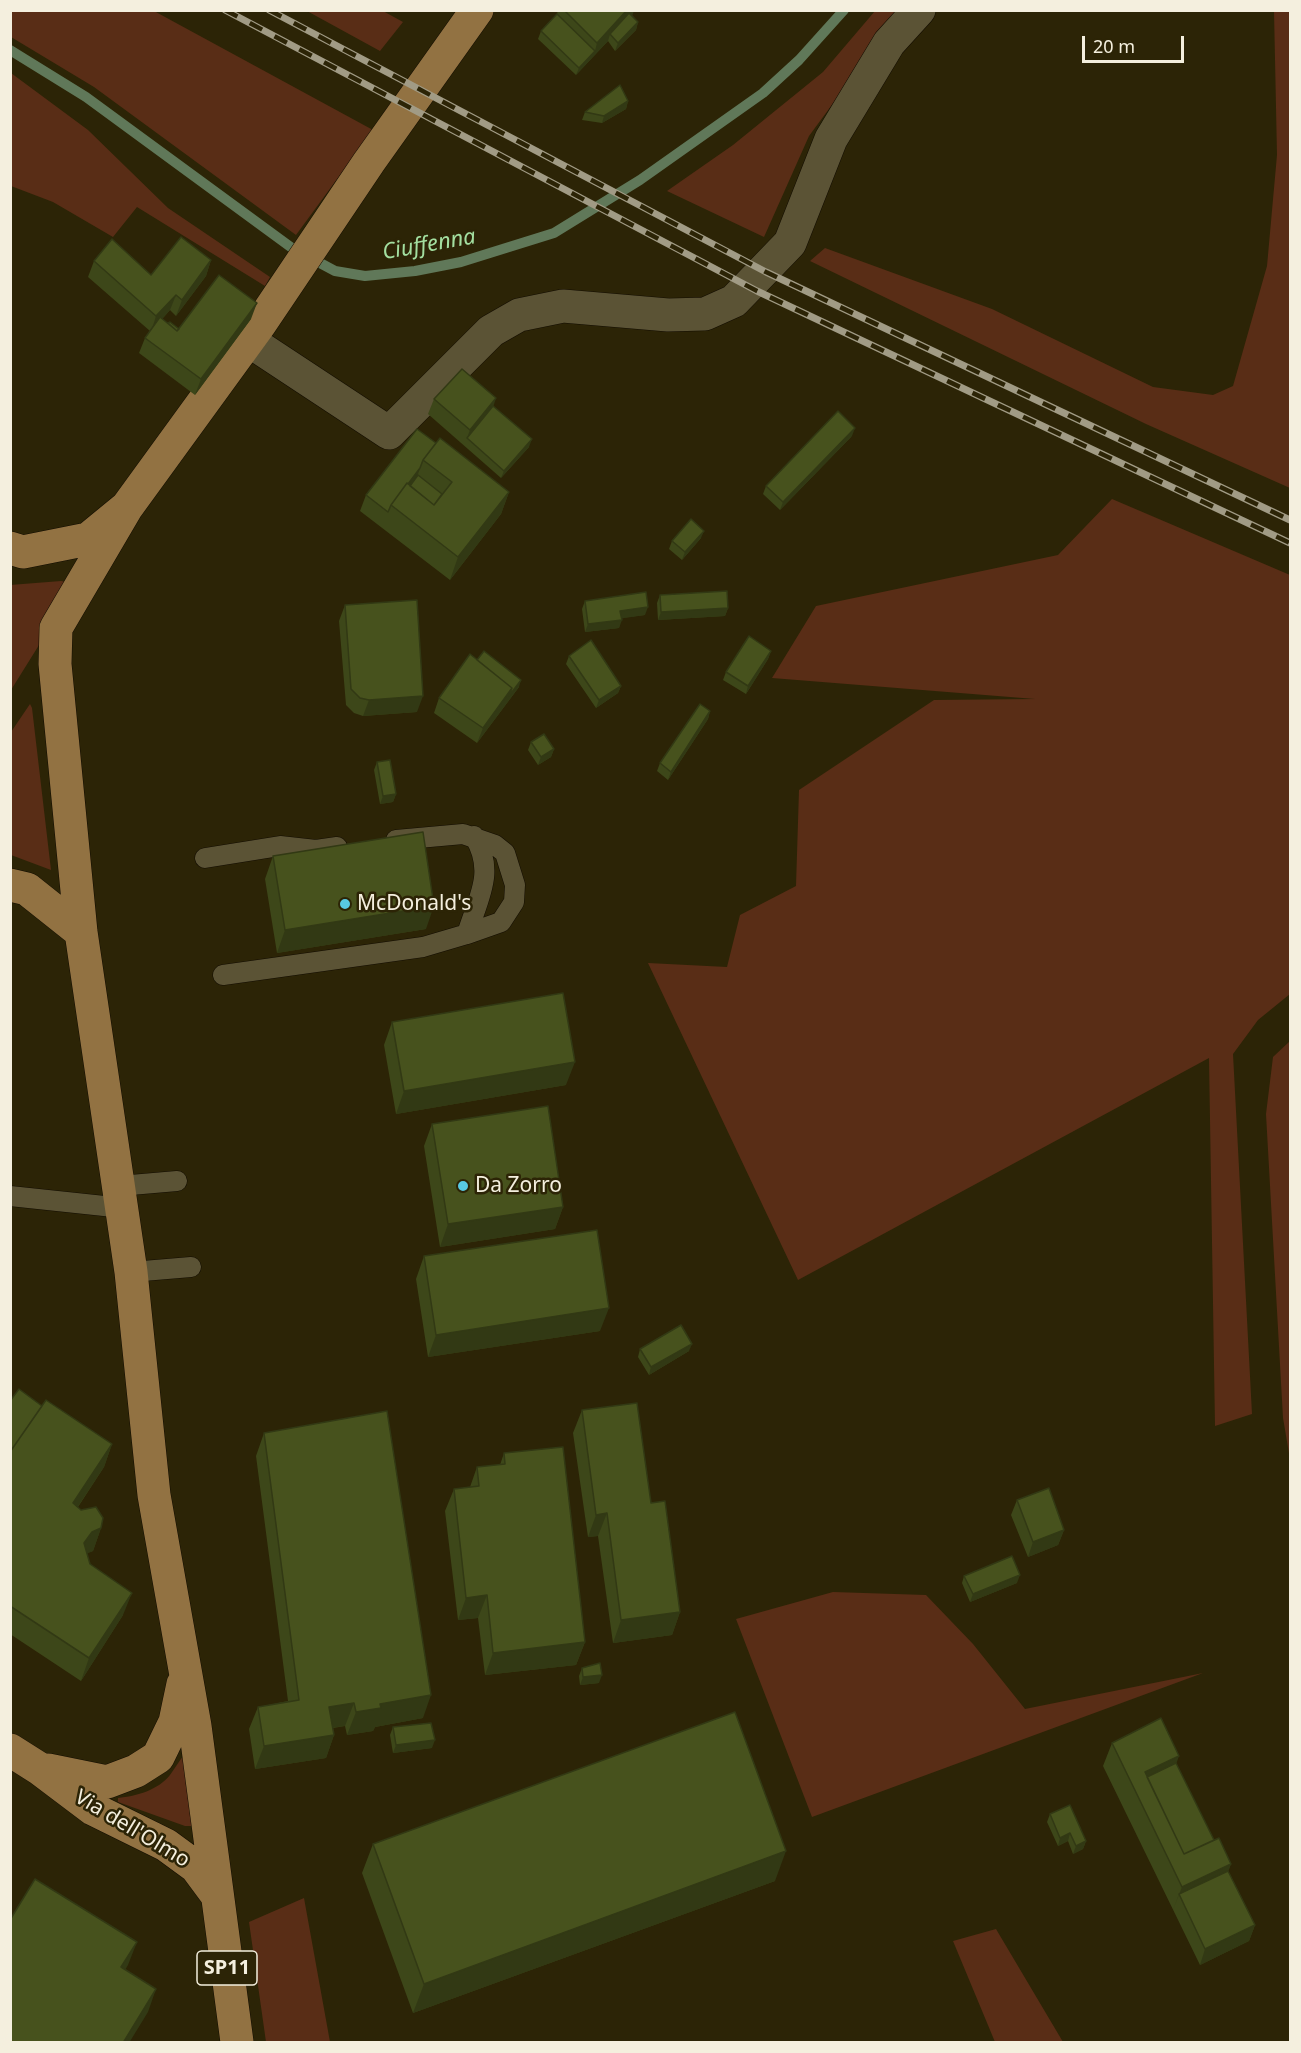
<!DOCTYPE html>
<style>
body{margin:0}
#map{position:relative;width:1301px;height:2053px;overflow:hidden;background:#2c2406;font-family:"Noto Sans",sans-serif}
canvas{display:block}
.frame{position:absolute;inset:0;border:12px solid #f4efde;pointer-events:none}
.scale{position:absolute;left:1082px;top:36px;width:102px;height:27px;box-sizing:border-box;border:3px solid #f4efde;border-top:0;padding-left:8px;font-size:18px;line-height:21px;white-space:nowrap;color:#f4efde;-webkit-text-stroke:4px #2c2406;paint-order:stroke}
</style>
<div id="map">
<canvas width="1301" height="2053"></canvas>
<div class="frame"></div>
<div class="scale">20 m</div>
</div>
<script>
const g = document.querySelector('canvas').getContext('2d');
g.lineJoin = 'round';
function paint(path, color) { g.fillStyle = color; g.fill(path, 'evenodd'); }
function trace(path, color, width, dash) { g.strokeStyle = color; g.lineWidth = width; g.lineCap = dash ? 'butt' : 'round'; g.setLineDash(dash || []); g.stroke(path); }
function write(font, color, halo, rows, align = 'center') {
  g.font = font + ' "Noto Sans",sans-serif'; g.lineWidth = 5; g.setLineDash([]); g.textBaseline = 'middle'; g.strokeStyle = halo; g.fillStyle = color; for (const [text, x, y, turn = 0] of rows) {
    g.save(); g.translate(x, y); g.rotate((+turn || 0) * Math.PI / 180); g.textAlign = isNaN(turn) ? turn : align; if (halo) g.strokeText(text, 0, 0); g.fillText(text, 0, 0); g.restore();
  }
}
const green = new Path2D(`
 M10 11H154L373 130 296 235 94 87 11 37Z
 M307 11H383L403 22 380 51Z
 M875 11H901L809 136 764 237 667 191 733 145 823 72Z
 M1274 11H1290V488L1146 424 810 261 825 248 992 309 1153 387 1213 395 1233 386 1267 266 1277 155Z
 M11 73 88 130 168 208 270 277 265 286 137 207 113 237 53 202 11 186Z
 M1112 499 1290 575V994L1258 1020 1233 1054 1252 1414 1215 1426 1209 1058 798 1280 648 963 727 967 740 915 796 886 799 790 934 700 1035 699 772 678 816 606 1058 555Z
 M61 581 67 582 49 629 11 690 10 585Z
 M30 704 32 708 51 870 11 855V732Z
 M1290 1041V1459L1283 1418 1266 1114 1273 1057Z
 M833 1592 926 1595 973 1644 1025 1709 1203 1673 812 1817 736 1619Z
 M184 1755 192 1826H185L118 1802V1798C137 1796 158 1790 170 1775 175 1768 179 1761 184 1755Z
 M304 1898 330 2042H266L249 1922Z
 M996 1929 1063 2042H995L953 1941Z`);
const stream = new Path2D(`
 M10 50 86 97 292 248 335 271 365 276 415 271 461 262 554 233 640 180 763 93 799 60 844 10`);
const service = new Path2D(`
 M396 840 463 834 495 845 505 853 515 885 514 902 501 922 467 934
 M205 858 280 846 316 850 337 847
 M223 975 423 947 467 934C478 898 496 872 474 836
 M119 1186 177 1181
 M10 1196 123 1208
 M131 1272 191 1267`);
const minor = new Path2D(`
 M248 340 389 433 491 331 519 315 563 306 668 315 705 314 734 301 790 243 831 139 889 43 919 10`);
const primary = new Path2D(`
 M127 507 56 628 55 664 81 932 131 1272 154 1495 195 1726 237 2042
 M10 548 23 552 88 539 127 507 260 324 369 162 477 10
 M10 885 27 889 81 932
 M10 1750 40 1769 93 1809 166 1845 196 1867 216 1894
 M48 1770 107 1782 136 1771 158 1757 175 1722 183 1684`);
const rail = new Path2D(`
 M225 10 757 291 1290 543
 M269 10 766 272 1290 520`);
const wall = new Path2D(`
 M558 10H634L632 15 638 22 636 30 615 51 608 41 576 75 538 39 541 31 557 14Z
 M628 101 626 109 602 123 582 120 585 112Z
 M211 260 206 276 176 316 170 310 162 319 168 323 179 329 251 319 195 395 139 353 145 338 150 331 88 277 94 261 151 275Z
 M434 399 493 406 529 447 501 478 428 414Z
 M852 436 780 510 763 494 766 486Z
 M436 443 509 492 501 514 450 580 360 511 366 495Z
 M701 538 682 560 669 549 672 541Z
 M660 595 728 608 725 616 658 620 657 603Z
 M585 601 645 615 621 618 619 628 585 632 582 609Z
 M345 605 417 712 363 716 354 713 346 705 339 621Z
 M771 651 768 659 746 694 723 680 726 672Z
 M569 656 621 686 618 693 596 708 566 664Z
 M477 660 519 687 477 743 434 713 439 698Z
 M710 711 708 719 668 780 657 771 660 763Z
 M531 742 554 749 551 757 538 765 528 750Z
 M377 762 396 794 393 802 380 804 374 770Z
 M273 856 426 929 277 953 265 879Z
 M392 1022 566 1085 396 1114 384 1045Z
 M432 1124 563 1207 555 1229 440 1247 424 1146Z
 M424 1256 600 1331 428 1357 416 1279Z
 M640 1349 689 1351 649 1375 638 1357Z
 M10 1401 42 1406 112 1444 104 1467 78 1507 101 1528 93 1551 87 1553 90 1564 123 1615 81 1681 10 1634Z
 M582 1410 651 1503 680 1612 672 1635 613 1643 598 1536 588 1537 573 1433Z
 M264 1433 423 1718 375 1727 373 1731 347 1735 345 1726 333 1728 334 1735 326 1758 255 1769 249 1729 258 1707 288 1701 256 1456Z
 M504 1453 585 1642 576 1665 485 1675 478 1618 458 1620 445 1511 454 1489 470 1487 477 1467 500 1465Z
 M1017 1500 1064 1530 1058 1545 1028 1557 1011 1515Z
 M964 1576 1017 1583 970 1602 962 1583Z
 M582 1668 599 1683 580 1685 579 1676Z
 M393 1727 432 1748 393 1753 390 1735Z
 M1112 1743 1176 1763 1214 1840 1231 1864 1228 1871 1255 1925 1249 1941 1200 1965 1103 1766Z
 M1050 1814 1086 1841 1083 1849 1073 1854 1068 1841 1058 1846 1047 1822Z
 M373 1844 775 1881 413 2013 362 1873Z`);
const shadedWall = new Path2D(`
 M627 10H634L633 14 612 36 610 34 608 41 576 75 579 68 595 51 597 43Z
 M638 22 636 30 615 51 618 43Z
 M628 101 626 109 602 123 604 116Z
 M211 260 206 276 176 316 182 300Z
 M176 295 170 310 151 332 156 316Z
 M257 303 251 319 195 395 201 379Z
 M496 398 491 414 467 438 470 430Z
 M855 428 852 436 780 510 783 502Z
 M532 439 529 447 501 478 504 471Z
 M420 468 415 483 392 506Z
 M509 492 501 514 450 580 458 557Z
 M704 531 701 538 682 560 685 552Z
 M648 607 645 615 618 619 620 611Z
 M728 608 725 616 658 620 661 612Z
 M622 620 619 628 585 632 588 624Z
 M771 651 768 659 746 694 748 686Z
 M521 680 519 687 477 743 483 728 512 688Z
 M621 686 618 693 596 708 599 700Z
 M423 696 417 712 363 716 369 700Z
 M710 711 708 719 668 780 671 772Z
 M554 749 551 757 538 765 541 757Z
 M396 794 393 802 380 804 383 796Z
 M434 906 426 929 277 953 285 930Z
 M575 1062 566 1085 396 1114 404 1091Z
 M563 1207 555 1229 440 1247 448 1224Z
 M609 1308 600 1331 428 1357 436 1335Z
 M692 1344 689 1351 649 1375 651 1367Z
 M112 1444 104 1467 65 1526 73 1503Z
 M607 1513 598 1536 588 1537 596 1515Z
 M101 1528 93 1551 84 1555V1543L92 1532Z
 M1064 1530 1058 1545 1028 1557 1033 1542Z
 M1020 1575 1017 1583 970 1602 973 1594Z
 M132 1593 123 1615 81 1681 89 1658Z
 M487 1595 478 1618 458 1620 466 1598Z
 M680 1612 672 1635 613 1643 621 1620Z
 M585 1642 576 1665 485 1675 493 1653Z
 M602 1675 599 1683 580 1685 583 1677Z
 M431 1695 423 1718 375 1727 373 1731 347 1735 356 1712 380 1704Z
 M354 1703 345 1726 321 1729 329 1707Z
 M334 1735 326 1758 255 1769 264 1746Z
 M435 1740 432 1748 393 1753 396 1745Z
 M1179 1756 1171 1779 1147 1790 1145 1772Z
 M1070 1833 1068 1841 1058 1846 1060 1838Z
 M1086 1841 1083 1849 1073 1854 1076 1846Z
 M786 1851 775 1881 413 2013 424 1984Z
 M1231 1864 1223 1887 1179 1894 1173 1910 1182 1887Z
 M1255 1925 1249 1941 1200 1965 1205 1949Z
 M137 1942 128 1965 113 1990 121 1967Z
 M156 1989 148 2012 129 2043H123Z`);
const building = new Path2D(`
 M564 10H627L597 43Z
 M629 13 638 22 618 43 610 34Z
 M557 14 595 51 579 68 541 31Z
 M620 85 628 101 604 116 585 112Z
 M181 237 211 260 182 300 176 295 156 316 94 261 112 239 151 275Z
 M219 275 257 303 201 379 145 338 160 317 177 331Z
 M170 322 179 329 177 331 168 323Z
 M462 369 496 398 470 430 434 399Z
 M493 406 532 439 504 471 467 438Z
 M838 411 855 428 783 502 766 486Z
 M417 429 436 443 423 460 420 468 408 484 407 483 391 505 388 512 366 495Z
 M440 438 509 492 458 557 391 505 407 483 434 505 452 482 423 460Z
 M418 475 442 494 434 505 410 486Z
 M691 519 704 531 685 552 672 541Z
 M727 591 728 608 661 612 660 595Z
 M646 592 648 607 620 611 622 620 588 624 585 601Z
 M417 600 423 696 369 700 360 698 351 689 345 605Z
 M749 636 771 651 748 686 726 672Z
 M591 640 621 686 599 700 569 656Z
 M484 651 521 680 509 696 512 688 477 660Z
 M470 654 512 688 483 728 439 698Z
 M700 704 710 711 671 772 660 763Z
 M544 734 554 749 541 757 531 742Z
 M390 760 396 794 383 796 377 762Z
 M423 832 434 906 285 930 273 856Z
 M563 993 575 1062 404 1091 392 1022Z
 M548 1106 563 1207 448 1224 432 1124Z
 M597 1230 609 1308 436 1335 424 1256Z
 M681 1325 692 1344 651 1367 640 1349Z
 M19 1389 42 1406 10 1452V1401Z
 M46 1400 112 1444 73 1503 81 1510 96 1507 103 1518 101 1528 92 1532 84 1543 90 1564 132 1593 89 1658 10 1606V1452Z
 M637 1403 651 1503 665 1501 680 1612 621 1620 607 1513 596 1515 582 1410Z
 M387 1411 431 1695 380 1704 381 1708 356 1712 354 1703 329 1707 334 1735 264 1746 258 1707 299 1700 264 1433Z
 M563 1447 585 1642 493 1653 487 1595 466 1598 454 1489 479 1486 477 1467 505 1464 504 1453Z
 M1049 1488 1064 1530 1033 1542 1017 1500Z
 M1012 1556 1020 1575 973 1594 964 1576Z
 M600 1663 602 1675 583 1677 582 1668Z
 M735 1712 786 1851 424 1984 373 1844Z
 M1161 1718 1179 1756 1145 1772 1184 1854 1219 1838 1231 1864 1182 1887 1112 1743Z
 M431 1723 435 1740 396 1745 393 1727Z
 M1176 1763 1214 1840 1184 1854 1147 1777Z
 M1070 1805 1086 1841 1076 1846 1070 1833 1060 1838 1050 1814Z
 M1228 1871 1255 1925 1205 1949 1179 1894Z
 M35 1879 137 1942 121 1967 156 1989 123 2043H10V1920Z`);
const markers = [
 [345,904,6,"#58c9e3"],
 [463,1186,6,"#58c9e3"]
];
const shields = [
 [227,1968,60]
];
const shieldNames = [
 ["SP11",227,1968]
];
const poiNames = [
 ["McDonald's",357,904],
 ["Da Zorro",475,1186]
];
const streetNames = [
 ["Via dell'Olmo",132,1829,31]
];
const waterNames = [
 ["Ciuffenna",429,245,-10]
];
paint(green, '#592d16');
trace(stream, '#607859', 10);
trace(service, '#130d00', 21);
trace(minor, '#130d00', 34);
trace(primary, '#130d00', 34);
trace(service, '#5b5335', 20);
trace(minor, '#5b5335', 33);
trace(primary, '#927242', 33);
trace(rail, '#a19b85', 7);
trace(rail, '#2c2406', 4.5, [14]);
paint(wall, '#3d4719');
paint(shadedWall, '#323914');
paint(building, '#47521d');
trace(building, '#323914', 1.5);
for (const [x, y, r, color] of markers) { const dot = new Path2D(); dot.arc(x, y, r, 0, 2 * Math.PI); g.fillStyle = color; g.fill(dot); trace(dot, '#2c2406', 2); }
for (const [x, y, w] of shields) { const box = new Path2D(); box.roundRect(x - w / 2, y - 17, w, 34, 4.5); g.fillStyle = '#2c2406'; g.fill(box); trace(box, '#f4efde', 1.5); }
write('bold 20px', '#f4efde', null, shieldNames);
write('21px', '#f4efde', '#2c2406', poiNames, 'left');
write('21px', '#f4efde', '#2c2406', streetNames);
write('italic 22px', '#a3dfa0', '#2c2406', waterNames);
</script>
